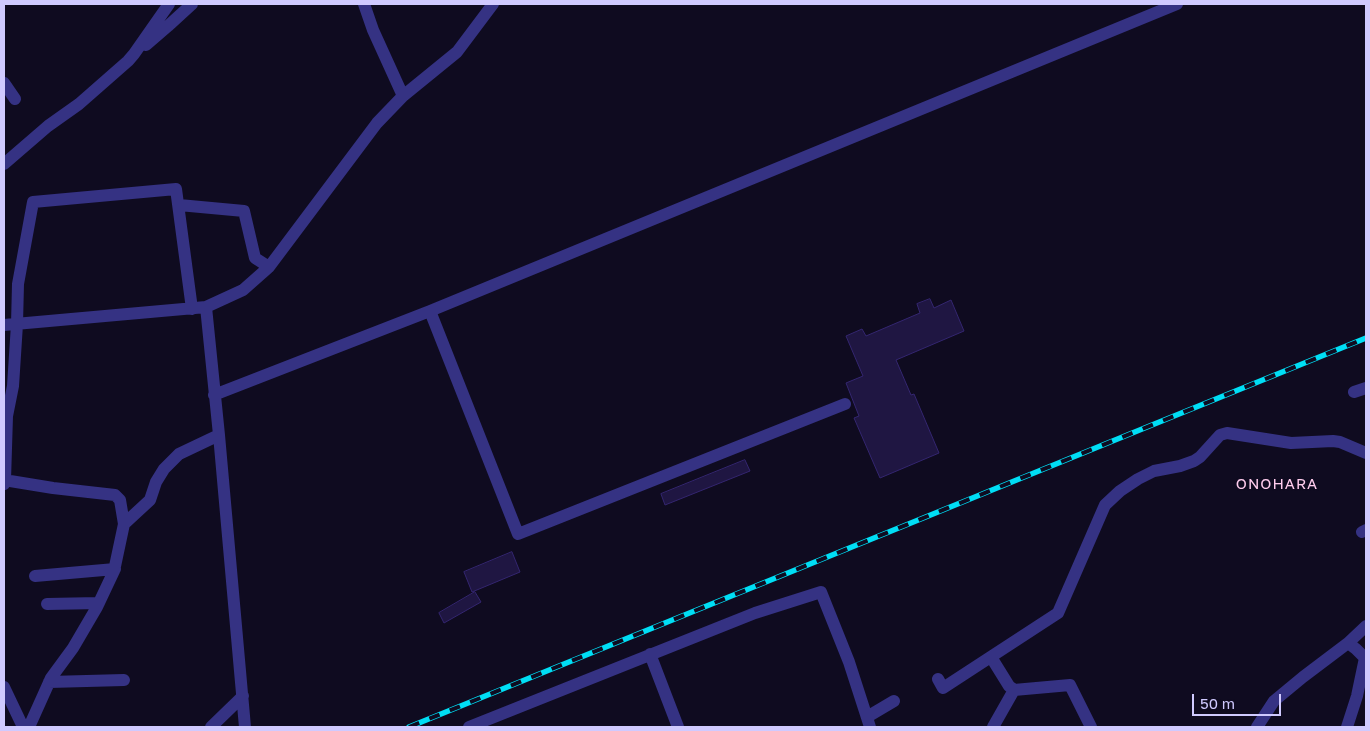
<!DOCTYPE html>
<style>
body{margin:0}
#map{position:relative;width:1370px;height:731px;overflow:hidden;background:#0f0b20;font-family:"Golos Text",sans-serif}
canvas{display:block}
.frame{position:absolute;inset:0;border:5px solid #d0caff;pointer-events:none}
.scale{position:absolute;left:1192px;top:694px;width:89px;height:22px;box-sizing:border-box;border:2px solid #d0caff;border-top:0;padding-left:6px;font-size:15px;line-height:18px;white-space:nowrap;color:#d0caff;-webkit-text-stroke:4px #0f0b20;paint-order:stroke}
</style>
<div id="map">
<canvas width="1370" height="731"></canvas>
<div class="frame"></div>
<div class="scale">50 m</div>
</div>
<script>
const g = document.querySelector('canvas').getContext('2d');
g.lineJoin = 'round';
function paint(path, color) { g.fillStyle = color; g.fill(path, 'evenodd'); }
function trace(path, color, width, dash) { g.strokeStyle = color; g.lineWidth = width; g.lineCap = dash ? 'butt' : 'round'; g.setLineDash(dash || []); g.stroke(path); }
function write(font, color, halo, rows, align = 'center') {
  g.font = font + ' "Golos Text",sans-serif'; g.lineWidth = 4; g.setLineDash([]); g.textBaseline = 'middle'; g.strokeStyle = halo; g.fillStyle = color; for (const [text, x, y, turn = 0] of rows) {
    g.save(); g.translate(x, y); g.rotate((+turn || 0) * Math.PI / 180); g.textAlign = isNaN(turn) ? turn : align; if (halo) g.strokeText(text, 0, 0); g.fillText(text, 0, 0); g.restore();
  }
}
const building = new Path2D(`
 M930 299 934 308 951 300 964 331 896 360 911 395 914 394 939 453 880 478 854 418 859 416 846 383 863 376 846 336 862 329 866 336 920 313 917 304Z
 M745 460 750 471 665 505 661 494Z
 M512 552 520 572 472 592 464 572Z
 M475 592 481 602 444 623 439 613Z`);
const minor = new Path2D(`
 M364 4 373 30 403 96
 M146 45 168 26 192 4
 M4 83 15 99
 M4 164 48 126 79 104 128 61 134 54 169 4
 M179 205 244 211 255 258 269 267
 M206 307 219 435 245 727
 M430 311 518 534 845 404
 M4 325 206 307 243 290 269 267 377 123 403 96 457 52 493 4
 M1354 392 1366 388
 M214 395 430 311 1177 4
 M4 480 53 488 115 495 120 500 124 524
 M4 484 5 480 7 416 13 386 17 324 18 284 33 202 176 189 192 309
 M1362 532 1366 530
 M35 576 115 569
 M47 604 99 603
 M650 654 678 727
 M991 657 1009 686 1014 690 1070 685 1091 727
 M938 679 943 688 1058 613 1105 505 1120 491 1138 479 1154 471 1180 466 1194 461 1200 457 1220 435 1227 433 1291 443 1333 441 1340 442 1366 453
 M49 682 124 680
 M4 687 23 727
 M867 717 894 701
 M29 727 51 678 73 648 97 607 114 571 124 524 150 500 156 482 164 469 179 454 219 435
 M211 727 243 696
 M469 727 755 613 821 592 849 662 870 727
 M993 727 1014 690
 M1257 727 1274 701 1303 677 1348 643
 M1347 727 1357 696 1365 658 1356 649 1348 643 1366 626`);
const rail = new Path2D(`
 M409 727 1366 338`);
const quarterNames = [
 ["ONOHARA",1277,484]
];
paint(building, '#1f1642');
trace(building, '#342670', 1);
trace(minor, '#353283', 12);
trace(rail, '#00def5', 5.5);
trace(rail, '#0f0b20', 4, [11]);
g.letterSpacing = '1px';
write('15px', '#ffcced', '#0f0b20', quarterNames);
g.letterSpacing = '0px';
</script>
